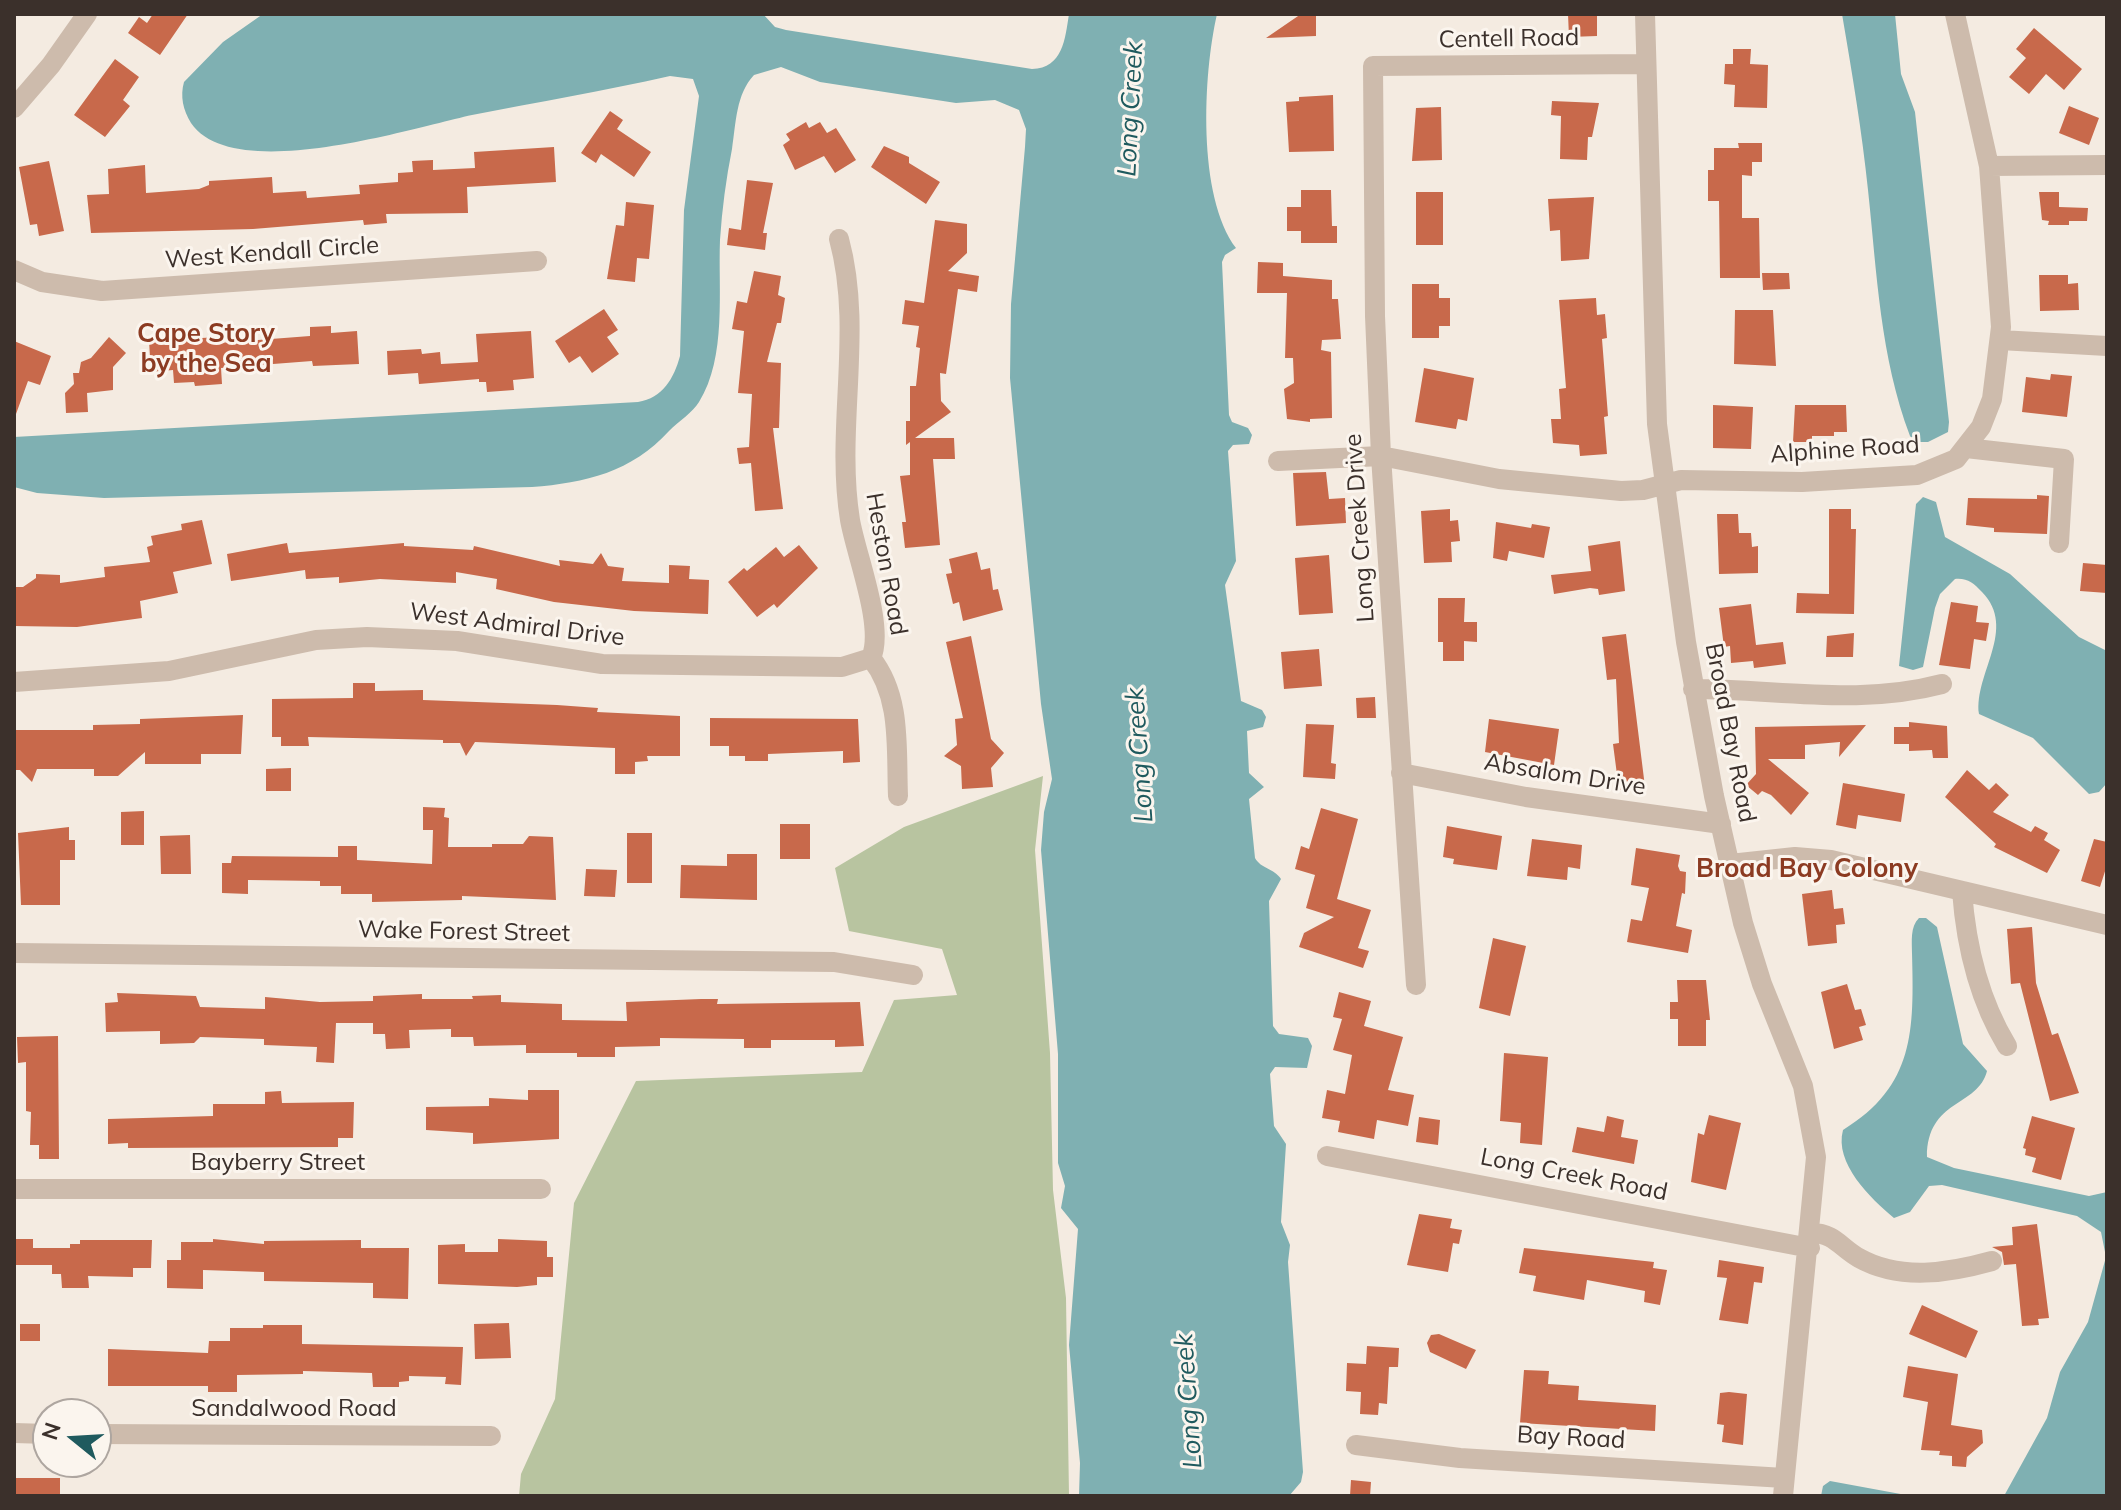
<!DOCTYPE html>
<style>
body{margin:0}
#map{position:relative;width:2121px;height:1510px;overflow:hidden;background:#f4ebe1;font-family:Mulish,sans-serif}
canvas{display:block}
.frame{position:absolute;inset:0;border:16px solid #3b302b;pointer-events:none}
.north{position:absolute;left:32px;top:1398px;width:80px;height:80px;box-sizing:border-box;background:#fbf5ee;border:2px solid #aea6a0;border-radius:50%;rotate:288deg;font-size:22px;font-weight:700;line-height:32px;text-align:center;color:#3b302b}
.north::after{content:'';display:block;margin:auto;width:28px;height:36px;background:#1f5a5e;clip-path:polygon(50% 0,100% 100%,50% 72%,0 100%)}
</style>
<div id="map">
<canvas width="2121" height="1510"></canvas>
<div class="frame"></div>
<div class="north">N</div>
</div>
<script>
const g = document.querySelector('canvas').getContext('2d');
g.lineJoin = 'round';
function paint(path, color) { g.fillStyle = color; g.fill(path, 'evenodd'); }
function trace(path, color, width, dash) { g.strokeStyle = color; g.lineWidth = width; g.lineCap = dash ? 'butt' : 'round'; g.setLineDash(dash || []); g.stroke(path); }
function write(font, color, halo, rows, align = 'center') {
  g.font = font + ' Mulish,sans-serif'; g.lineWidth = 6; g.setLineDash([]); g.textBaseline = 'middle'; g.strokeStyle = halo; g.fillStyle = color; for (const [text, x, y, turn = 0] of rows) {
    g.save(); g.translate(x, y); g.rotate((+turn || 0) * Math.PI / 180); g.textAlign = isNaN(turn) ? turn : align; if (halo) g.strokeText(text, 0, 0); g.fillText(text, 0, 0); g.restore();
  }
}
const green = new Path2D(`
 M1043 776 1035 850 1050 1053 1053 1190 1066 1298 1069 1496H519L521 1474 555 1399 574 1203 636 1081 862 1072 894 1000 957 995 942 949 849 931 835 868 904 827Z`);
const water = new Path2D(`
 M263 14H763L775 27 786 30 1032 69C1063 68 1065 39 1069 14H1217C1203 75 1197 196 1236 248L1225 255 1222 262 1229 415 1232 422 1248 428 1252 435 1249 444 1233 445 1228 451 1236 561 1225 585 1241 701 1262 710 1266 717 1263 727 1247 731 1249 773 1264 787 1249 799 1255 858C1261 869 1274 868 1281 879L1269 901 1273 1026 1279 1034 1308 1038 1312 1046 1307 1068 1275 1067 1270 1074 1274 1126 1286 1144 1281 1222 1290 1245 1288 1262 1303 1472 1301 1482 1289 1496H1079L1080 1463 1069 1345 1078 1229 1061 1208 1065 1186 1058 1163V1054L1041 850 1044 812 1052 779 1041 704 1010 378 1011 304 1025 147 1026 129 1019 110 995 100 956 103 820 82 781 67 754 75C736 94 736 123 732 149 726 179 722 209 720 240 718 290 727 357 699 402 693 412 678 422 669 431 632 472 585 483 532 487L104 498 37 493 14 487V437L638 402C663 398 674 378 680 356L684 210 699 96 693 79 670 76C604 91 538 102 472 115 412 128 233 185 191 123 183 110 180 96 184 82L223 42Z
 M1842 14H1895L1901 74 1915 112 1949 422 1948 432 1928 442H1915L1910 436C1880 356 1877 274 1868 190 1862 131 1852 73 1842 14Z
 M1923 497 1936 502 1945 537 2010 574 2079 637 2107 651V783L2099 792 2089 794 2033 738 1979 714C1974 673 2018 629 1982 592 1973 583 1968 578 1955 579L1940 594 1935 608 1923 667 1913 670 1899 666 1916 504Z
 M1919 918H1926L1937 927 1963 1044 1987 1071C1978 1107 1927 1099 1927 1157L1954 1168 2089 1196 2107 1192V1496H2004L2047 1418 2060 1372 2088 1322 2106 1257 2101 1232 2077 1216 1942 1185 1929 1186 1910 1212 1894 1218C1870 1198 1834 1163 1843 1130 1915 1086 1914 1030 1912 953 1912 941 1910 927 1919 918Z
 M1830 1481 1906 1495 1911 1496H1821L1823 1486Z`);
const building = new Path2D(`
 M153 14H188L160 55 128 33 139 17 147 23Z
 M1301 14H1316V36L1266 38Z
 M1568 14H1597V36L1569 37Z
 M2034 28 2082 69 2064 90 2046 74 2029 94 2009 77 2026 58 2016 49Z
 M1733 49H1751L1750 64 1768 65 1767 108 1734 107 1735 85 1724 84 1725 64H1733Z
 M115 59 139 77 123 100 130 106 105 137 74 115Z
 M1333 95 1334 151 1289 152 1286 102 1299 101V97Z
 M1552 101 1599 103 1592 137H1588L1587 160 1560 159 1561 116 1551 115Z
 M2069 106 2099 118 2089 145 2059 133Z
 M1441 107 1442 160 1412 161 1416 108Z
 M610 111 623 120 617 129 651 152 634 177 601 154 596 163 581 153Z
 M806 122 809 128 820 122 827 133 836 128 856 160 835 173 824 156 795 170 783 145 790 140 786 134Z
 M1738 143H1762V162H1752V176L1742 175V218H1759L1760 278H1720L1719 201H1708V170H1714V148H1739Z
 M884 146 909 157V163L940 182 926 204 871 167Z
 M554 147 556 182 467 187 468 213 386 214 387 223 364 225 363 220 253 229 91 233 87 195 109 194 108 169 145 165 146 193 199 189 209 185V181L272 177 273 193 306 191 307 198 360 194 359 185 398 182V173L413 172 412 161 433 160V170L475 168 474 152Z
 M49 161 64 231 39 236 37 224 30 225 19 167Z
 M747 180 773 183 763 233H767L765 250 727 245 729 228 741 230Z
 M1301 190H1331L1332 226H1337V243H1301V231H1287V207H1301Z
 M1416 192H1443V245H1416Z
 M2039 192H2059V207L2088 208 2087 221H2069V225H2048L2049 221 2042 220Z
 M1594 197 1589 259 1561 261 1560 230 1550 231 1548 199Z
 M626 202 654 205 649 259 637 258 635 282 607 279 616 225 624 226Z
 M935 220 967 224V253L948 271 979 276 977 292 958 289 946 374 940 373 941 401 951 412 915 438H954L955 459H933L940 545 905 548 902 522H906L900 476 910 475V442L906 445V421H910V386H916L920 348 916 347 919 326 902 324 905 300 924 303Z
 M1258 262 1283 263V276L1332 280V299H1338L1341 339 1322 340 1321 350 1331 352 1332 418 1310 419V422L1287 419 1284 389 1294 383 1293 358H1285L1287 293H1257Z
 M754 271 781 276 778 295 785 298 781 323H777L767 362 781 363 779 428H773L783 509 755 511 751 463 739 464 737 448 749 447 752 394 738 393 744 331 732 329 737 301 747 303Z
 M1762 273H1789L1790 289 1763 290Z
 M2039 275H2068V284L2078 283 2079 310 2040 311Z
 M1412 284H1439V298H1450V326H1439V338H1412Z
 M1596 298 1597 315 1605 314 1607 338 1602 339 1608 416 1604 417 1607 454 1580 456 1579 445 1553 443 1551 419H1561L1559 389 1566 388 1559 300Z
 M604 309 618 330 607 337 619 354 592 373 580 356 569 363 555 341Z
 M1735 310H1773L1776 366 1734 364Z
 M331 326V333L357 331 359 364 313 366 312 361 221 368 222 384 195 386 194 382 174 383 173 370 151 372 149 341 219 337V343L310 336V327Z
 M531 331 534 378 513 380 514 390 487 392 486 382H479V379L419 384 418 373 388 375 387 351 421 349 422 354 440 352 441 364 478 362 476 334Z
 M109 337 126 353 113 367V390L87 393 88 412 66 413 65 393 74 384 73 373H79L81 362 91 358Z
 M14 341 51 356 40 385 28 381 16 414Z
 M1424 368 1474 378 1467 421 1458 419 1456 429 1415 422Z
 M2051 374 2072 376 2067 417 2022 412 2026 377 2050 380Z
 M1713 405 1753 407 1751 449 1713 448Z
 M1795 405H1846L1847 432H1834V436H1812V442H1793Z
 M1326 472 1329 499 1345 498 1346 523 1296 526 1293 473Z
 M2037 495 2049 496 2047 534 1994 532V528L1966 525 1968 498 2037 499Z
 M1450 509V521L1458 520 1460 541 1451 542 1452 562 1424 563 1421 511Z
 M1829 509H1851V529H1856L1854 614 1796 613 1797 593 1829 594Z
 M1717 514H1738L1739 533H1751L1752 547 1758 546V573L1719 574Z
 M202 520 212 564 173 572 178 593 140 601 142 618 77 627 14 626V587H23L36 578V574L60 575V583L105 577 104 567 150 562 147 547 153 545 151 536 182 530 181 524Z
 M1496 522 1531 528 1532 524 1550 527 1544 558 1509 551 1507 561 1493 558Z
 M1620 541 1625 591 1599 595 1598 589 1590 588 1554 594 1551 575 1591 571 1588 546Z
 M287 543 289 553 404 543V546L473 550 474 546 560 566 559 560 593 564 601 553 608 566 624 568 622 581 669 583V565L690 566 689 579 709 580 708 614 634 611 554 602 496 589 497 579 456 572V583L380 579 339 583V577L306 579 305 570 231 581 227 554Z
 M799 545 818 568 777 608 774 604 757 617 728 582 744 568 747 571 776 547 784 557Z
 M977 552 981 570 990 568 993 590 998 589 1003 610 963 621 959 602 953 604 946 574 952 573 949 559Z
 M1329 555 1333 613 1299 615 1295 558Z
 M2083 563 2107 565V593L2080 591Z
 M1438 598H1465L1464 622H1477V642L1464 641V661H1443V642H1438Z
 M1951 602 1978 606 1976 622 1989 623 1986 641 1974 639 1970 669 1939 665Z
 M1751 604 1756 645 1783 642 1786 664 1754 668 1753 661 1731 663 1730 646 1724 647 1719 608Z
 M1854 633 1853 657H1826L1827 636Z
 M1626 634 1645 787 1619 790 1613 744 1619 743 1616 679 1607 680 1602 637Z
 M971 636 991 739 1004 753 991 768 993 787 962 789 961 766 944 756 957 745 955 719 963 718 946 642Z
 M1319 649 1322 686 1284 689 1281 652Z
 M353 683H375V691L423 690V700L557 705 598 708 597 712 680 716V756H647L648 761 635 762V774H615V748L475 742 466 756 460 743H443V740L308 737 309 746H281V737H272V699L353 698Z
 M1375 697 1376 718H1357L1356 698Z
 M243 715 241 754H201V764H145V752L118 776H94V769H37L32 782 20 770H14V730H93V725L140 724V719Z
 M710 718 858 719 860 762 843 763V751L768 754V761H745V756H729V746H710Z
 M1489 719 1559 729 1554 765 1485 752Z
 M1909 722 1947 726 1948 758H1933L1932 750 1909 751V744H1894V727H1909Z
 M1306 724 1334 725 1331 763 1336 764 1335 779 1303 777Z
 M1866 725 1839 757 1840 742 1805 745V759H1768L1809 793 1791 815 1771 795 1762 791 1758 795 1746 785 1756 774 1755 727Z
 M291 768V791H266V769Z
 M1967 770 1989 790 1996 783 2009 795 1993 812 2031 832 2035 826 2048 833 2044 840 2060 850 2047 873 1994 847 1996 844 1945 797Z
 M1843 783 1905 794 1901 822 1858 815 1856 829 1836 825Z
 M423 807 445 808 444 817 449 818 448 847H492V844H523L529 836 553 837 556 900 462 896V900L372 902V894H341V886H320V881L248 880V894L222 893V863H231L232 856 338 857V846H357V860L432 864 433 830H423Z
 M1321 808 1358 819 1337 899 1371 910 1358 948 1369 951 1363 968 1299 947 1304 933 1334 917 1306 908 1315 875 1295 869 1301 846 1309 849Z
 M144 811V845H121V812Z
 M780 824H810V859H780Z
 M1447 826 1502 836 1497 870 1453 864 1454 859 1443 857Z
 M69 827V840H75V860H60V905H21L18 833Z
 M627 833H652V883H627Z
 M190 835 191 874H161L160 836Z
 M1532 839 1582 845 1580 869 1568 867 1567 880 1527 876Z
 M2094 839 2107 842V865L2100 887 2081 881Z
 M1636 848 1680 855 1678 866 1680 871 1686 872 1685 894 1682 893 1676 926 1692 930 1688 953 1627 942 1631 919 1642 921 1649 888 1631 885Z
 M727 854H757V900L680 898 681 865 727 866Z
 M586 869 617 870 615 897 584 896Z
 M1832 890 1834 909 1843 908 1845 924 1836 925 1837 943 1808 946 1802 894Z
 M2032 927 2036 983 2052 1035 2058 1033 2079 1093 2050 1101 2020 983 2011 984 2007 929Z
 M1493 938 1526 946 1510 1016 1479 1008Z
 M1677 980H1706L1710 1020H1706V1046H1678V1019H1670V1002H1678Z
 M1847 984 1855 1010 1861 1009 1866 1025 1859 1027 1863 1040 1834 1049 1821 992Z
 M1339 992 1371 1001 1364 1026 1403 1037 1388 1090 1414 1095 1408 1126 1377 1120 1374 1139 1338 1132 1340 1121 1322 1118 1327 1090 1345 1094 1352 1055 1333 1050 1342 1019 1333 1017Z
 M117 993 196 996 200 1007 265 1009V997L320 1002 373 1001V996L422 994V999H473L472 996 501 995V1002L562 1004V1020L627 1021 626 1002 701 999H718L717 1004 860 1002 864 1046 835 1047V1040H771V1048H744V1039L660 1038V1046L615 1047V1057H577V1053H526V1045L474 1046 473 1037H451V1029L409 1030 410 1048 386 1049 385 1034H373V1023H336L334 1063 316 1062 317 1047 264 1045V1039L200 1037 194 1043 160 1044V1031L106 1032 105 1003 118 1002Z
 M58 1036 59 1159H39V1145H30L31 1112 26 1111V1062L18 1063 17 1037Z
 M1504 1053 1548 1057 1542 1145 1520 1143 1521 1123 1500 1121Z
 M528 1090H559V1139L473 1144V1133L426 1130V1107L489 1106V1098L528 1100Z
 M281 1091 282 1103 354 1102 353 1138H338V1147L128 1148V1143L108 1144V1119L213 1116V1104H265V1092Z
 M1709 1115 1741 1123 1726 1190 1691 1182 1698 1133 1704 1135Z
 M1607 1116 1624 1120 1621 1137 1638 1140 1634 1164 1572 1152 1577 1127 1604 1132Z
 M2032 1116 2075 1128 2061 1180 2032 1172 2036 1158 2025 1155 2026 1149 2023 1148Z
 M1419 1117 1440 1120 1438 1145 1416 1142Z
 M1419 1214 1452 1219 1450 1228 1462 1230 1459 1244 1453 1243 1448 1272 1407 1265Z
 M2037 1224 2049 1318 2038 1319 2039 1325 2022 1326 2016 1264 2004 1265 2002 1252 1992 1247 2013 1245 2012 1227Z
 M14 1239H33V1248H70V1244H80V1240H152L151 1268H133V1277L88 1276 89 1288H62L61 1274H52V1265H14Z
 M213 1239 264 1244V1241L361 1240V1248H409L408 1299 373 1298V1283L264 1281V1272L203 1270V1289L167 1288V1260H181V1242H213Z
 M498 1239 547 1241V1257H553V1277H537V1285L517 1287 438 1284V1245L465 1244V1252H498Z
 M1524 1248 1654 1262 1653 1268 1667 1270 1660 1305 1644 1302 1645 1291 1587 1280 1584 1300 1533 1291 1536 1276 1519 1273Z
 M1719 1260 1764 1267 1762 1283 1754 1282 1748 1324 1719 1320 1727 1278 1717 1277Z
 M1922 1305 1978 1331 1966 1358 1909 1334Z
 M509 1323 511 1358 475 1359 474 1324Z
 M20 1324H40V1341H20Z
 M263 1325H302V1344L463 1347 461 1385 445 1384 446 1377 409 1376V1381L399 1382V1387H373L372 1373 303 1371V1374L237 1375V1392H208V1386H108V1349L208 1353 209 1341H230V1328H263Z
 M1439 1334 1476 1350 1466 1369 1430 1352 1427 1343 1431 1335Z
 M1367 1346 1399 1348 1398 1367H1389L1387 1404 1379 1403 1378 1415 1360 1414 1361 1392 1346 1391 1347 1363 1366 1364Z
 M1908 1366 1958 1374 1951 1425 1982 1430 1983 1443 1967 1457 1966 1467 1952 1466V1456L1939 1455 1940 1451 1921 1450 1928 1402 1903 1397Z
 M1524 1370 1549 1371 1548 1384 1579 1386 1578 1400 1656 1405 1655 1431 1520 1423Z
 M1729 1392 1747 1394 1743 1445 1722 1442 1724 1425 1717 1424 1720 1393Z
 M15 1478H60V1496H15Z
 M1351 1480 1371 1482 1370 1496H1350Z`);
const minor = new Path2D(`
 M1645 14 1657 424 1686 642 1714 796 1743 923 1762 984 1803 1086 1816 1157 1783 1496
 M14 108 51 65 87 14
 M1989 166 2107 165
 M839 239C864 331 835 427 850 520 856 555 885 627 871 658 902 697 896 748 898 796
 M14 270 42 282 102 291 537 261
 M2000 340 2107 346
 M1966 448 2064 459 2059 543
 M1278 461 1381 456 1499 479 1621 491 1643 490 1681 480 1802 482 1917 475 1956 459 1981 427 1992 399 2001 327 1989 166 1955 14
 M14 682 169 671 316 640 367 637 457 641 602 664 842 667 871 658
 M1693 689C1778 689 1859 706 1942 684
 M1401 773 1526 797 1721 824
 M1730 864 1795 857 1831 860 2107 925
 M1962 891C1966 946 1978 998 2007 1046
 M14 953 834 962 913 975
 M1416 985 1381 456 1375 316 1373 66 1645 64
 M1327 1156 1810 1248
 M14 1189H541
 M1812 1233C1834 1233 1841 1248 1859 1258 1900 1281 1949 1273 1992 1261
 M14 1433 48 1434
 M96 1434 491 1436
 M1356 1445 1460 1458 1784 1478`);
const streetNames = [
 ["Centell Road",1509,39,-1],
 ["West Kendall Circle",272,253,-4],
 ["Alphine Road",1845,450,-4],
 ["Long Creek Drive",1360,528,-94],
 ["Heston Road",886,564,80],
 ["West Admiral Drive",517,625,7],
 ["Broad Bay Road",1730,733,79],
 ["Absalom Drive",1565,775,9],
 ["Wake Forest Street",464,932,1],
 ["Bayberry Street",278,1163],
 ["Long Creek Road",1574,1175,11],
 ["Sandalwood Road",294,1409],
 ["Bay Road",1571,1438,3]
];
const waterNames = [
 ["Long Creek",1131,109,-87],
 ["Long Creek",1140,755,-94],
 ["Long Creek",1189,1401,-94]
];
const neighbourhoodNames = [
 ["Cape Story",206,334],
 ["by the Sea",206,364],
 ["Broad Bay Colony",1807,869]
];
paint(green, '#b8c4a0');
paint(water, '#7fb0b2');
paint(building, '#c8694b');
trace(minor, '#cdbbac', 20);
write('24px', '#3b302b', '#fbf5ee', streetNames);
write('italic 26px', '#1f5a5e', '#fbf5ee', waterNames);
write('bold 26px', '#8c3b22', '#fbf5ee', neighbourhoodNames);
</script>
